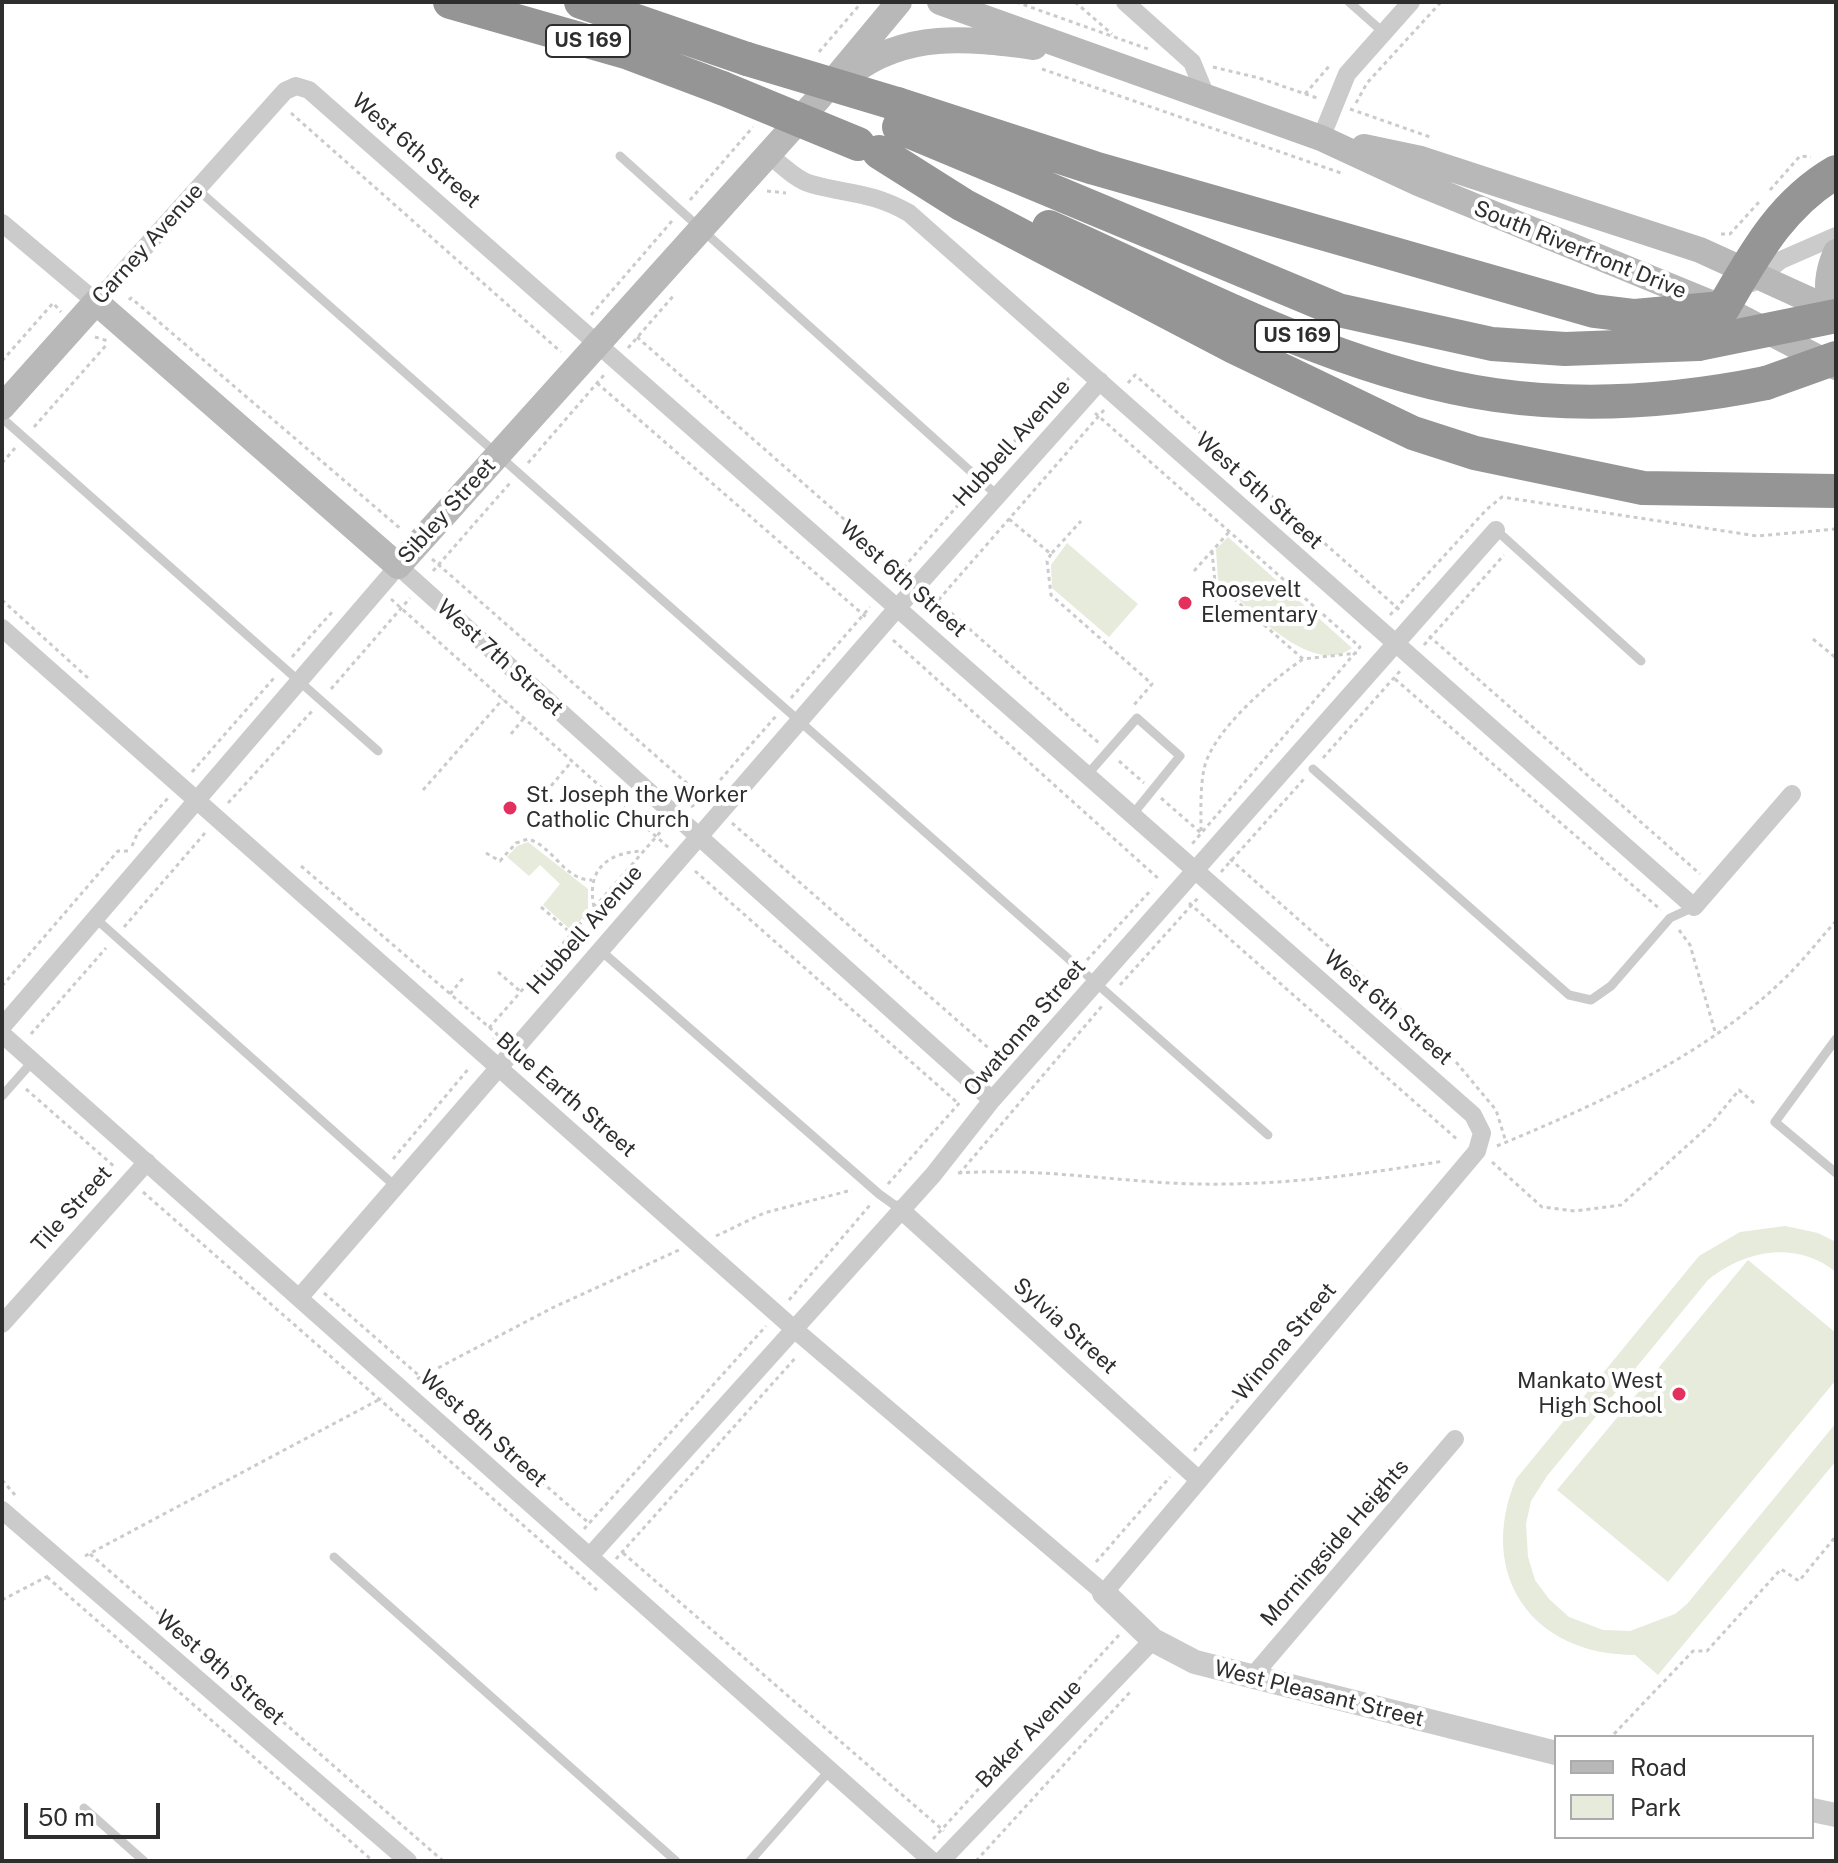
<!DOCTYPE html>
<style>
body{margin:0}
#map{position:relative;width:1838px;height:1863px;overflow:hidden;background:#fff;font-family:"Public Sans",sans-serif}
canvas{display:block}
.frame{position:absolute;inset:0;border:4px solid #2e2e2e;pointer-events:none}
.legend{position:absolute;left:1554px;top:1735px;width:260px;height:104px;box-sizing:border-box;background:#fff;border:2px solid #ababab;margin:0;padding:10px 14px;list-style:none;font-size:24px;color:#2e2e2e}
.legend li{display:flex;align-items:center;gap:16px;height:40px}
.legend b{width:40px;border:2px solid #ababab}
.scale{position:absolute;left:24px;top:1803px;width:136px;height:36px;box-sizing:border-box;border:4px solid #2e2e2e;border-top:0;padding-left:10px;font-size:24px;line-height:28px;white-space:nowrap;color:#2e2e2e;-webkit-text-stroke:6px #fff;paint-order:stroke}
</style>
<div id="map">
<canvas width="1838" height="1863"></canvas>
<div class="frame"></div>
<ul class="legend">
<li><b style="height:10px;background:#b8b8b8"></b>Road</li>
<li><b style="height:22px;background:#e6ebdb"></b>Park</li>
</ul>
<div class="scale">50 m</div>
</div>
<script>
const g = document.querySelector('canvas').getContext('2d');
g.lineJoin = 'round';
function paint(path, color) { g.fillStyle = color; g.fill(path, 'evenodd'); }
function trace(path, color, width, dash) { g.strokeStyle = color; g.lineWidth = width; g.lineCap = dash ? 'butt' : 'round'; g.setLineDash(dash || []); g.stroke(path); }
function write(font, color, halo, rows, align = 'center') {
  g.font = font + ' "Public Sans",sans-serif'; g.lineWidth = 8; g.setLineDash([]); g.textBaseline = 'middle'; g.strokeStyle = halo; g.fillStyle = color; for (const [text, x, y, turn = 0] of rows) {
    g.save(); g.translate(x, y); g.rotate((+turn || 0) * Math.PI / 180); g.textAlign = isNaN(turn) ? turn : align; if (halo) g.strokeText(text, 0, 0); g.fillText(text, 0, 0); g.restore();
  }
}
const green = new Path2D(`
 M1228 537 1352 648C1312 679 1246 605 1218 580L1216 549Z
 M1067 543 1138 604 1109 637 1052 588 1051 565Z
 M528 842 588 889V911L572 931 543 905 560 884 540 865 529 876 507 857 517 846Z
 M1785 1226 1818 1233 1836 1242V1272C1796 1240 1745 1250 1708 1280L1547 1476 1531 1501 1526 1524 1528 1557 1535 1580 1549 1599 1569 1617 1603 1630 1630 1631 1675 1614 1687 1604 1836 1423V1461L1658 1675 1635 1655C1532 1655 1476 1575 1516 1479L1699 1256 1740 1232Z
 M1748 1260 1836 1333V1380L1668 1582 1557 1490Z`);
const path = new Path2D(`
 M1016 2 1148 49
 M1075 2 1112 34
 M819 52 862 2
 M1213 67 1259 78 1317 98
 M1042 69 1341 173
 M1305 94 1331 64
 M1356 103 1367 83 1441 2
 M1350 109 1430 137
 M291 113 561 352
 M1770 190 1800 156 1811 157
 M767 191 786 193
 M690 200 753 127
 M1721 234H1730L1759 202
 M129 300 131 298 402 530
 M591 315 672 221
 M95 337 108 341
 M637 337 903 571
 M628 348 675 294
 M2 361 53 303 61 312
 M597 383 866 617
 M1128 383 1135 375 1402 612
 M1095 413 1360 647 1192 844
 M34 427 108 343
 M2 463 15 448
 M528 463 604 375
 M988 472 1069 378
 M1009 519 1051 554 1081 521
 M1212 551 1215 582 1303 659 1357 653
 M1051 554 1047 561 1051 595 1152 684 1134 705
 M432 559 706 800
 M433 571 510 483
 M1194 571 1229 532
 M893 580 972 489
 M933 597 1099 743
 M391 599 669 848
 M2 600 88 678
 M928 612 1104 410
 M1390 615 1487 509 1502 497 1757 536 1836 529
 M1429 636 1700 874
 M1813 639 1836 658
 M893 640 1160 880
 M1424 645 1504 555
 M292 657 332 612
 M1395 679 1661 910
 M331 689 410 598
 M791 698 870 607
 M511 734 524 718
 M1323 758 1400 671
 M1119 761 1144 783
 M192 772 274 678
 M423 790 503 699
 M546 792 572 761
 M1161 798 1201 833
 M228 803 313 710
 M691 807 707 795 776 716
 M732 823 1000 1058
 M1201 831C1201 811 1200 789 1204 769 1212 731 1272 680 1303 659
 M132 846 138 832 168 798
 M486 853 500 861 516 843 528 839C553 846 565 881 592 880
 M1230 859 1446 1050 1496 1110 1506 1142
 M301 866 497 1034 493 1039
 M695 871 959 1104
 M1221 872 1304 779
 M1189 903 1459 1141
 M541 907 572 934
 M594 907C586 869 608 852 644 851
 M124 927 205 833
 M1679 930 1690 945 1716 1035
 M1087 960 1152 889
 M498 972 521 992
 M1120 985 1198 898
 M2 986 118 851H128
 M450 994 464 977
 M489 1028 663 829
 M31 1034 106 948
 M986 1073 1072 977
 M26 1089 116 1168
 M1497 1146C1600 1103 1701 1058 1782 981 1802 962 1818 941 1836 921
 M393 1159 470 1067
 M1492 1162 1542 1207 1575 1211 1621 1205 1710 1125 1739 1090 1754 1103
 M958 1173C1030 1168 1100 1179 1171 1183 1264 1188 1353 1176 1444 1161
 M959 1174 1102 1006
 M888 1184 962 1100
 M143 1192 597 1590
 M716 1236 764 1213 852 1190
 M324 1293 590 1524
 M789 1300 870 1205
 M417 1379 552 1308 679 1250
 M1194 1451 1269 1365
 M2 1480 15 1495
 M584 1529 766 1326
 M623 1553 944 1831
 M90 1554 443 1861
 M85 1556 382 1398
 M616 1559 797 1356
 M1096 1562 1170 1477
 M47 1577 373 1861
 M2 1600 50 1575
 M1614 1734 1693 1651H1707L1781 1569 1799 1581 1836 1536
 M933 1839 1119 1635
 M976 1861 1130 1692`);
const service = new Path2D(`
 M1349 2 1384 33
 M620 156 998 496
 M197 189 1268 1135
 M2 418 378 751
 M1496 530 1641 661
 M1313 769 1569 995 1591 1000 1611 986 1670 918 1694 907
 M1087 775 1137 718 1180 756 1133 814
 M95 918 395 1186
 M600 950 879 1194 900 1209
 M1836 1039 1775 1122 1836 1173
 M2 1096 33 1061
 M334 1557 676 1861
 M84 1808 144 1861
 M750 1861 830 1770`);
const minor = new Path2D(`
 M1125 2 1192 62 1206 96
 M1321 138 1347 74 1411 2
 M768 154C781 164 796 180 811 184 850 195 869 191 909 213L1694 907 1792 794
 M2 223 96 302 285 91 296 86 309 90 1473 1115 1482 1133 1477 1151 1104 1593 794 1329 2 628
 M1752 283 1781 260 1836 236
 M2 1027 398 566 992 1100
 M2 1034 932 1861
 M900 1209 1199 1480
 M299 1298 899 606 1100 381
 M2 1324 147 1162
 M2 1510 408 1861
 M590 1556 933 1175 992 1100 1496 530
 M1251 1678 1455 1439
 M941 1861 1153 1640`);
const tertiary = new Path2D(`
 M1104 1593 1153 1640 1195 1662 1556 1753
 M1812 1810 1836 1815`);
const secondary = new Path2D(`
 M940 2 1321 138 1418 183 1723 308 1836 367
 M850 74C906 31 967 38 1034 47
 M1364 147 1421 159 1700 250 1836 312
 M1831 309C1826 288 1827 273 1836 252
 M2 407 96 302 398 566 819 98 899 2`);
const motorway = new Path2D(`
 M450 2 629 53 722 88
 M581 2 747 59
 M897 104 1094 168 1594 311 1635 316 1723 308C1754 255 1781 204 1836 172
 M899 127 1338 310 1492 344 1565 349 1698 344
 M879 152 963 205 1234 347 1413 433 1475 453 1643 488 1836 491
 M1049 227C1190 289 1341 373 1495 395 1585 408 1677 401 1766 383`);
const motorwayBridge = new Path2D(`
 M747 59 897 104
 M722 88 858 144
 M1698 344 1836 316
 M1766 383 1836 358`);
const markers = [
 [1185,603,8,"#e4305d"],
 [510,808,8,"#e4305d"],
 [1679,1394,8,"#e4305d"]
];
const shields = [
 [588,41,84],
 [1297,336,84]
];
const shieldNames = [
 ["US 169",588,41],
 ["US 169",1297,336]
];
const streetNames = [
 ["West 6th Street",416,151,41],
 ["Carney Avenue",148,244,-48],
 ["South Riverfront Drive",1580,250,22],
 ["Hubbell Avenue",1012,443,-48],
 ["West 5th Street",1259,491,42],
 ["Sibley Street",447,511,-48],
 ["West 6th Street",903,579,42],
 ["West 7th Street",500,658,42],
 ["Hubbell Avenue",585,930,-49],
 ["West 6th Street",1388,1008,41],
 ["Owatonna Street",1025,1028,-49],
 ["Blue Earth Street",566,1095,41],
 ["Tile Street",72,1209,-48],
 ["Sylvia Street",1065,1326,42],
 ["Winona Street",1285,1342,-50],
 ["West 8th Street",483,1429,42],
 ["Morningside Heights",1335,1543,-49],
 ["West 9th Street",220,1668,41],
 ["West Pleasant Street",1319,1694,14],
 ["Baker Avenue",1029,1734,-46]
];
const poiNames = [
 ["Roosevelt",1201,590],
 ["Elementary",1201,615],
 ["St. Joseph the Worker",526,795],
 ["Catholic Church",526,820],
 ["Mankato West",1663,1381,"right"],
 ["High School",1663,1406,"right"]
];
paint(green, '#e6ebdb');
trace(path, '#cbcbcb', 3, [4, 4]);
trace(service, '#cbcbcb', 9);
trace(minor, '#cbcbcb', 18);
trace(tertiary, '#cbcbcb', 24);
trace(secondary, '#b8b8b8', 26);
trace(motorway, '#959595', 34);
trace(motorwayBridge, '#959595', 34);
for (const [x, y, r, color] of markers) { const dot = new Path2D(); dot.arc(x, y, r, 0, 2 * Math.PI); g.fillStyle = color; g.fill(dot); trace(dot, '#fff', 3); }
for (const [x, y, w] of shields) { const box = new Path2D(); box.roundRect(x - w / 2, y - 16, w, 32, 6); g.fillStyle = '#fff'; g.fill(box); trace(box, '#2e2e2e', 2); }
write('bold 20px', '#2e2e2e', null, shieldNames);
write('22px', '#2e2e2e', '#fff', streetNames);
write('22px', '#2e2e2e', '#fff', poiNames, 'left');
</script>
